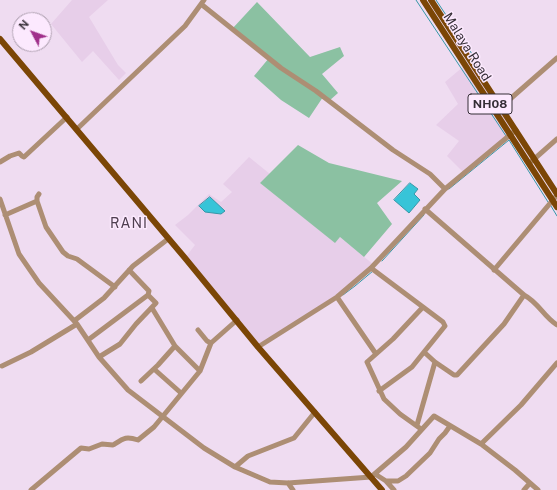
<!DOCTYPE html>
<style>
body{margin:0}
#map{position:relative;width:557px;height:490px;overflow:hidden;background:#efdcf1;font-family:"Public Sans",sans-serif}
canvas{display:block}
.north{position:absolute;left:12px;top:12px;width:40px;height:40px;box-sizing:border-box;background:#fce9fe;border:1px solid #ac9eae;border-radius:50%;rotate:311deg;font-size:11px;font-weight:700;line-height:16px;text-align:center;color:#352e36}
.north::after{content:'';display:block;margin:auto;width:14px;height:18px;background:#a02f8b;clip-path:polygon(50% 0,100% 100%,50% 72%,0 100%)}
</style>
<div id="map">
<canvas width="557" height="490"></canvas>
<div class="north">N</div>
</div>
<script>
const g = document.querySelector('canvas').getContext('2d');
g.lineJoin = 'round';
function paint(path, color) { g.fillStyle = color; g.fill(path, 'evenodd'); }
function trace(path, color, width, dash) { g.strokeStyle = color; g.lineWidth = width; g.lineCap = dash ? 'butt' : 'round'; g.setLineDash(dash || []); g.stroke(path); }
function write(font, color, halo, rows, align = 'center') {
  g.font = font + ' "Public Sans",sans-serif'; g.lineWidth = 3; g.setLineDash([]); g.textBaseline = 'middle'; g.strokeStyle = halo; g.fillStyle = color; for (const [text, x, y, turn = 0] of rows) {
    g.save(); g.translate(x, y); g.rotate((+turn || 0) * Math.PI / 180); g.textAlign = isNaN(turn) ? turn : align; if (halo) g.strokeText(text, 0, 0); g.fillText(text, 0, 0); g.restore();
  }
}
const built = new Path2D(`
 M72 0H108L89 17 118 65 126 73 119 80 93 51 82 62 51 24Z
 M470 61 516 130 464 173 447 156 459 141 436 125 458 104 445 82Z
 M249 157 270 174 260 183 335 242 340 237 374 265 337 297 258 347 185 258 195 245 175 225 188 215 209 194 221 202 232 192 223 184Z`);
const green = new Path2D(`
 M257 2 310 57 340 47 344 56 322 74 338 93 329 101 323 97 309 118 281 100 254 76 269 58 232 29Z
 M298 145 329 163 402 181 377 203 392 224 364 257 340 237 335 243 260 183Z`);
const water = new Path2D(`
 M410 183 418 189 414 194 420 200 409 213 394 200Z
 M210 197 225 211 221 214 205 212 199 206Z`);
const stream = new Path2D(`
 M416 0 506 136
 M436 0 472 54
 M449 189 509 140 548 202
 M551 206 557 216
 M382 261 424 215
 M343 295 355 286 373 271`);
const minor = new Path2D(`
 M201 4 281 68 316 91 393 150 430 174 445 189
 M499 107 509 100 557 58
 M77 129 185 26 204 0
 M532 161 557 139
 M0 162 10 156 19 153 22 156 24 157 67 117
 M39 194 37 197V201L46 227 63 252 68 256 77 259 115 287
 M0 199 19 254 39 283 77 324 99 357 128 390 204 448 235 467 270 482 288 483 371 477 406 447 434 416 481 444 515 470 530 483 524 490
 M425 209 524 295
 M5 215 37 201
 M371 268 423 307
 M494 270 557 195
 M337 297 376 354
 M152 308 175 346 200 371
 M74 321 104 298 133 266 168 239
 M198 330 207 341 211 343
 M88 340 148 295 149 291 129 270
 M258 347 337 297 371 268 445 189 516 130
 M99 357 120 344 136 324 156 303 148 295
 M435 362 454 375H457L504 324 524 295C539 303 543 316 557 325
 M2 366 31 352 77 324
 M154 369 181 393
 M141 381 158 365 175 346
 M379 391 412 367 424 352
 M417 425 435 362 424 352 445 326 443 322 423 307 393 339 367 362 384 399 400 414 421 429
 M481 444 521 405 557 363
 M235 467 248 456 294 438 315 412
 M375 474 386 481H398L406 476 430 453 439 439 445 433 450 426
 M386 481 394 490
 M288 483 293 490
 M530 483 538 490
 M31 490 81 448 89 449 102 444 113 445C124 438 126 436 138 440L154 427 200 371 211 343 237 320`);
const major = new Path2D(`
 M423 0 557 207
 M431 0 557 194
 M0 39 185 258 258 347 382 490`);
const shields = [
 [490,104,44]
];
const shieldNames = [
 ["NH08",490,104]
];
const streetNames = [
 ["Malaya Road",467,47,58]
];
const neighbourhoodNames = [
 ["RANI",129,224]
];
paint(built, '#e7cee9');
paint(green, '#8bc1a2');
paint(water, '#37c4d8');
trace(water, '#3697a7', 1);
trace(stream, '#3697a7', 1);
trace(minor, '#ad8e74', 5);
trace(major, '#7b4606', 6);
for (const [x, y, w] of shields) { const box = new Path2D(); box.roundRect(x - w / 2, y - 10, w, 20, 3); g.fillStyle = '#fce9fe'; g.fill(box); trace(box, '#352e36', 1); }
write('bold 12px', '#352e36', null, shieldNames);
write('13px', '#352e36', '#fce9fe', streetNames);
g.letterSpacing = '1px';
write('14px', '#4e3e4f', '#fce9fe', neighbourhoodNames);
g.letterSpacing = '0px';
</script>
